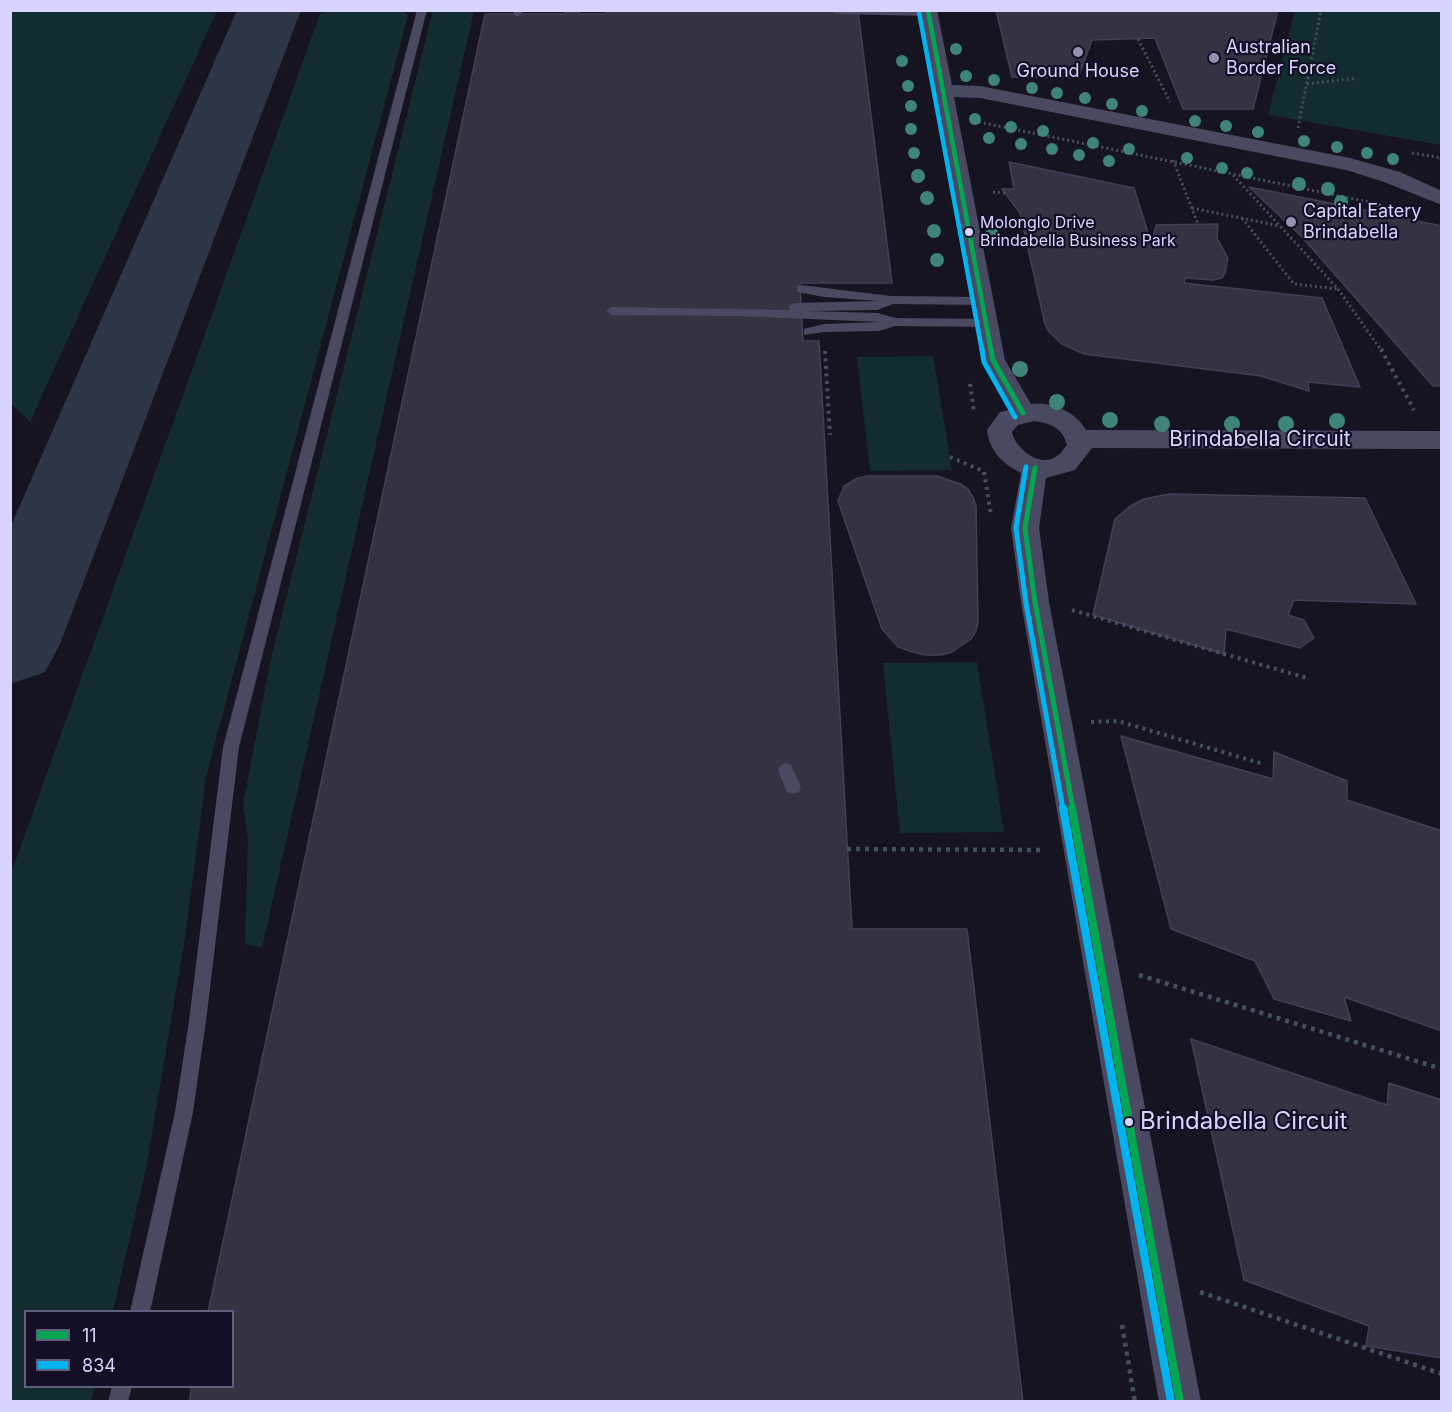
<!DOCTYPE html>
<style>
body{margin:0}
#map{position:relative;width:1452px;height:1412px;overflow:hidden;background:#161421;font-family:Inter,sans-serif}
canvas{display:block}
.frame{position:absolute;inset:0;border:12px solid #d9d4ff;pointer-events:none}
.legend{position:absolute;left:24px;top:1310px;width:210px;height:78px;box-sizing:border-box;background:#130f26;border:2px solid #625e7d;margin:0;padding:8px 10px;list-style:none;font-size:18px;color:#d9d4ff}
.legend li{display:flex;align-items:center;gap:12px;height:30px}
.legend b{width:30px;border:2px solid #625e7d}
</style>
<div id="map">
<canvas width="1452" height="1412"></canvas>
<div class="frame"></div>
<ul class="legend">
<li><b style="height:8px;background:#00a651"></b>11</li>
<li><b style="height:8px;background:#00b5ef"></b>834</li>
</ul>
</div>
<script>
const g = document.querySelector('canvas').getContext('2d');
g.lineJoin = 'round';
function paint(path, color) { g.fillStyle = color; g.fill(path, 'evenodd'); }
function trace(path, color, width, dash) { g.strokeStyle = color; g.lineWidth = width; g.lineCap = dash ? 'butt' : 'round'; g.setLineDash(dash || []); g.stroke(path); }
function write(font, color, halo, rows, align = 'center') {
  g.font = font + ' Inter,sans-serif'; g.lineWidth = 4.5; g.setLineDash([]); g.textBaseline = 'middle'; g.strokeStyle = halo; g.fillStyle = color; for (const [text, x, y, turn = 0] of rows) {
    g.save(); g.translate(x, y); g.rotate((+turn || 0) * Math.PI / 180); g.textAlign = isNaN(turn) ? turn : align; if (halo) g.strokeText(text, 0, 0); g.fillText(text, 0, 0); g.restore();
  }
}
const green = new Path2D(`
 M10 11H217L30 422 10 403Z
 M331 11H404L408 16 206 777 185 938 147 1164 113 1311 26 1312V1386L95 1387 91 1401H11V873L320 14Z
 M433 11H474L262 948 245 944 248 840 243 804 270 663Z
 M1295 11H1441V145L1268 115Z
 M933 356 952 470 870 471 857 357Z
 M977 662 1004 832 900 833 883 663Z`);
const taxiway = new Path2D(`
 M237 10H301L60 644 45 672 10 684V528Z`);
const building = new Path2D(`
 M566 10H579V14H606V10H858L892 283H800L803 341H819L852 929H967L1023 1402H189L192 1386H232V1312H208L485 14H565Z
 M996 10H1278L1253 109H1183L1155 38 1092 40 1078 78 1012 77Z
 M1009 162 1134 188 1149 236 1153 237 1156 225 1218 224 1217 238 1228 258 1225 273 1222 278 1213 280 1185 278 1184 283 1322 298 1360 387 1308 382 1309 391 1261 376 1084 354 1062 344 1049 332 1045 324 1020 213 1002 189H1014Z
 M1249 187 1365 210 1404 213 1403 218 1442 226V386H1433L1302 237Z
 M868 476H937L960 484 968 489 973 497 976 506 978 622 976 631 971 639 952 652 941 655H925L913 652 898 647 882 629 838 501 844 486 858 478Z
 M1169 494 1365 498 1416 604 1294 600 1288 615 1304 620 1314 638 1300 648 1226 629 1224 654 1093 615 1115 519 1129 507 1144 499Z
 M1121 736 1273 779 1274 752 1347 781V800L1442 831V1031L1344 997 1351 1021 1274 999 1255 961 1171 929Z
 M1191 1039 1387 1105 1389 1083 1442 1100V1358L1366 1346 1369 1326 1244 1280Z`);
const pathFar2 = new Path2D(`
 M1138 39 1170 102
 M1307 84 1357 78
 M979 122 1369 202
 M1298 128 1321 10
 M1412 153 1442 158
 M1441 158 1442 165
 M1173 160 1198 224
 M1233 175 1338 289 1381 350
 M993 192 1005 193
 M1192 208 1280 226
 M1242 218 1294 284 1337 289`);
const pathFar1 = new Path2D(`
 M1381 349 1414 410
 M825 351 830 435
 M970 384 974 412
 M950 457 983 471
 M984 472 991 515
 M1072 610 1307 678
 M1091 722 1118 721 1263 764`);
const path = new Path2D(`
 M847 849 1045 850
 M1139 975 1442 1069
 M1200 1292 1442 1374
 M1122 1325 1135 1402`);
const service = new Path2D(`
 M417 10H427L239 747 206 1021 193 1112 150 1312H130L175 1112 189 1021 223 747Z
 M515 10H524L518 17 513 14Z
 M930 10 934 13 929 16 836 14 831 11Z
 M801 285 891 296 982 297 988 301 982 305 893 304 877 310 807 311 878 313 895 318 986 319 992 323 986 327 895 326 879 331 824 332 804 335V329L824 324 881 322 737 316 612 315 606 311 612 307 791 310 788 307 794 303 878 301 824 297 797 292V286Z
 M786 763 791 765 801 787 799 792 793 794 787 792 778 770 781 765Z
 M112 1386H132L128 1402H108Z`);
const minor = new Path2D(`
 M919 10H937L952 85 980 86 1350 158 1400 172 1442 191V205L1384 182 1346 170 980 98 954 97 1005 360 1031 404C1051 401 1076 412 1086 430L1442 431V449L1092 448 1075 470 1046 478 1039 528 1049 602 1201 1402H1159L1021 602 1011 528 1021 473C1002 463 990 452 987 430L1000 412 1009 410 981 360ZM1034 421C1050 423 1063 428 1067 445 1064 448 1061 454 1057 456 1040 469 1015 448 1012 432L1018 425Z`);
const bus1Far2 = new Path2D(`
 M928 10 991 350`);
const bus1Far1 = new Path2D(`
 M991 349 993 360 1023 413
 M1035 468 1025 528 1035 602 1073 809`);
const bus1 = new Path2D(`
 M1072 808 1180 1402`);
const bus2Far2 = new Path2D(`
 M919 12 982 350`);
const bus2Far1 = new Path2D(`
 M982 349 984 362 1015 417
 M1026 467 1016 528 1026 603 1063 809`);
const bus2 = new Path2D(`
 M1063 808 1171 1402`);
const trees = [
 [956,49,6],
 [902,61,6],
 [966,76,6],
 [994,80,6],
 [908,86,6],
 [1032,88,6],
 [1057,93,6],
 [1085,98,6],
 [1112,104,6],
 [911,106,6],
 [1142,111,6],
 [975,119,6],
 [1195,121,6],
 [1226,126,6],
 [1011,127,6],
 [911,129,6],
 [1043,131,6],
 [1258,132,6],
 [989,138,6],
 [1304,141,6],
 [1093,143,6],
 [1021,144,6],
 [1337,147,6],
 [1052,149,6],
 [1129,149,6],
 [914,153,6],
 [1367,153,6],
 [1079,155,6],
 [1187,158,6],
 [1393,159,6],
 [1109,161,6],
 [1222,168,6],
 [1247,173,6],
 [918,176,7],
 [1299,184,7],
 [1328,189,7],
 [927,198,7],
 [1341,202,7],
 [1377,210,7],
 [934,231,7],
 [992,235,7],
 [937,260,7],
 [1020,369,8],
 [1057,402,8],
 [1110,420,8],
 [1337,421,8],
 [1162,424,8],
 [1232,424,8],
 [1286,424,8]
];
const markers = [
 [1078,52,6,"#9591b1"],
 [1214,58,6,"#9591b1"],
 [1291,222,6,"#9591b1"],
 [969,232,5,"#d9d4ff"],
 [1129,1122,5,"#d9d4ff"]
];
const farBusnames = [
 ["Molonglo Drive",980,223],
 ["Brindabella Business Park",980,241]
];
const farPoinames = [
 ["Australian",1226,48],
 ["Border Force",1226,69],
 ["Ground House",1078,72,"center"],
 ["Capital Eatery",1303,212],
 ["Brindabella",1303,233]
];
const streetNames = [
 ["Brindabella Circuit",1260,440]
];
const nearBusnames = [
 ["Brindabella Circuit",1140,1122]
];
paint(green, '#132c2d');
paint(taxiway, '#2c3646');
paint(building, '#343243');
trace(building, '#433f54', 1.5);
trace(pathFar2, '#44505f', 3, [2, 3]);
trace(pathFar1, '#44505f', 4, [3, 4.5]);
trace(path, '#44505f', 4.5, [4, 5]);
paint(service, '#4a4962');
paint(minor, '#4a4962');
trace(bus1Far2, '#00a651', 4.5);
trace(bus1Far1, '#00a651', 5);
trace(bus1, '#00a651', 8);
trace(bus2Far2, '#00b5ef', 4.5);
trace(bus2Far1, '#00b5ef', 5);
trace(bus2, '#00b5ef', 8);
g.fillStyle = '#3e8478';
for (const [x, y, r] of trees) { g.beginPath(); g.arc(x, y, r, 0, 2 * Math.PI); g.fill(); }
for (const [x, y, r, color] of markers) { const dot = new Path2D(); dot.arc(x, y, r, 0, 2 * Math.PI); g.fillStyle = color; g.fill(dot); trace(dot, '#130f26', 2); }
write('16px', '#d9d4ff', '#130f26', farBusnames, 'left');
write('18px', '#d9d4ff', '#130f26', farPoinames, 'left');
write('21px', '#d9d4ff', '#130f26', streetNames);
write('24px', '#d9d4ff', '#130f26', nearBusnames, 'left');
</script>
